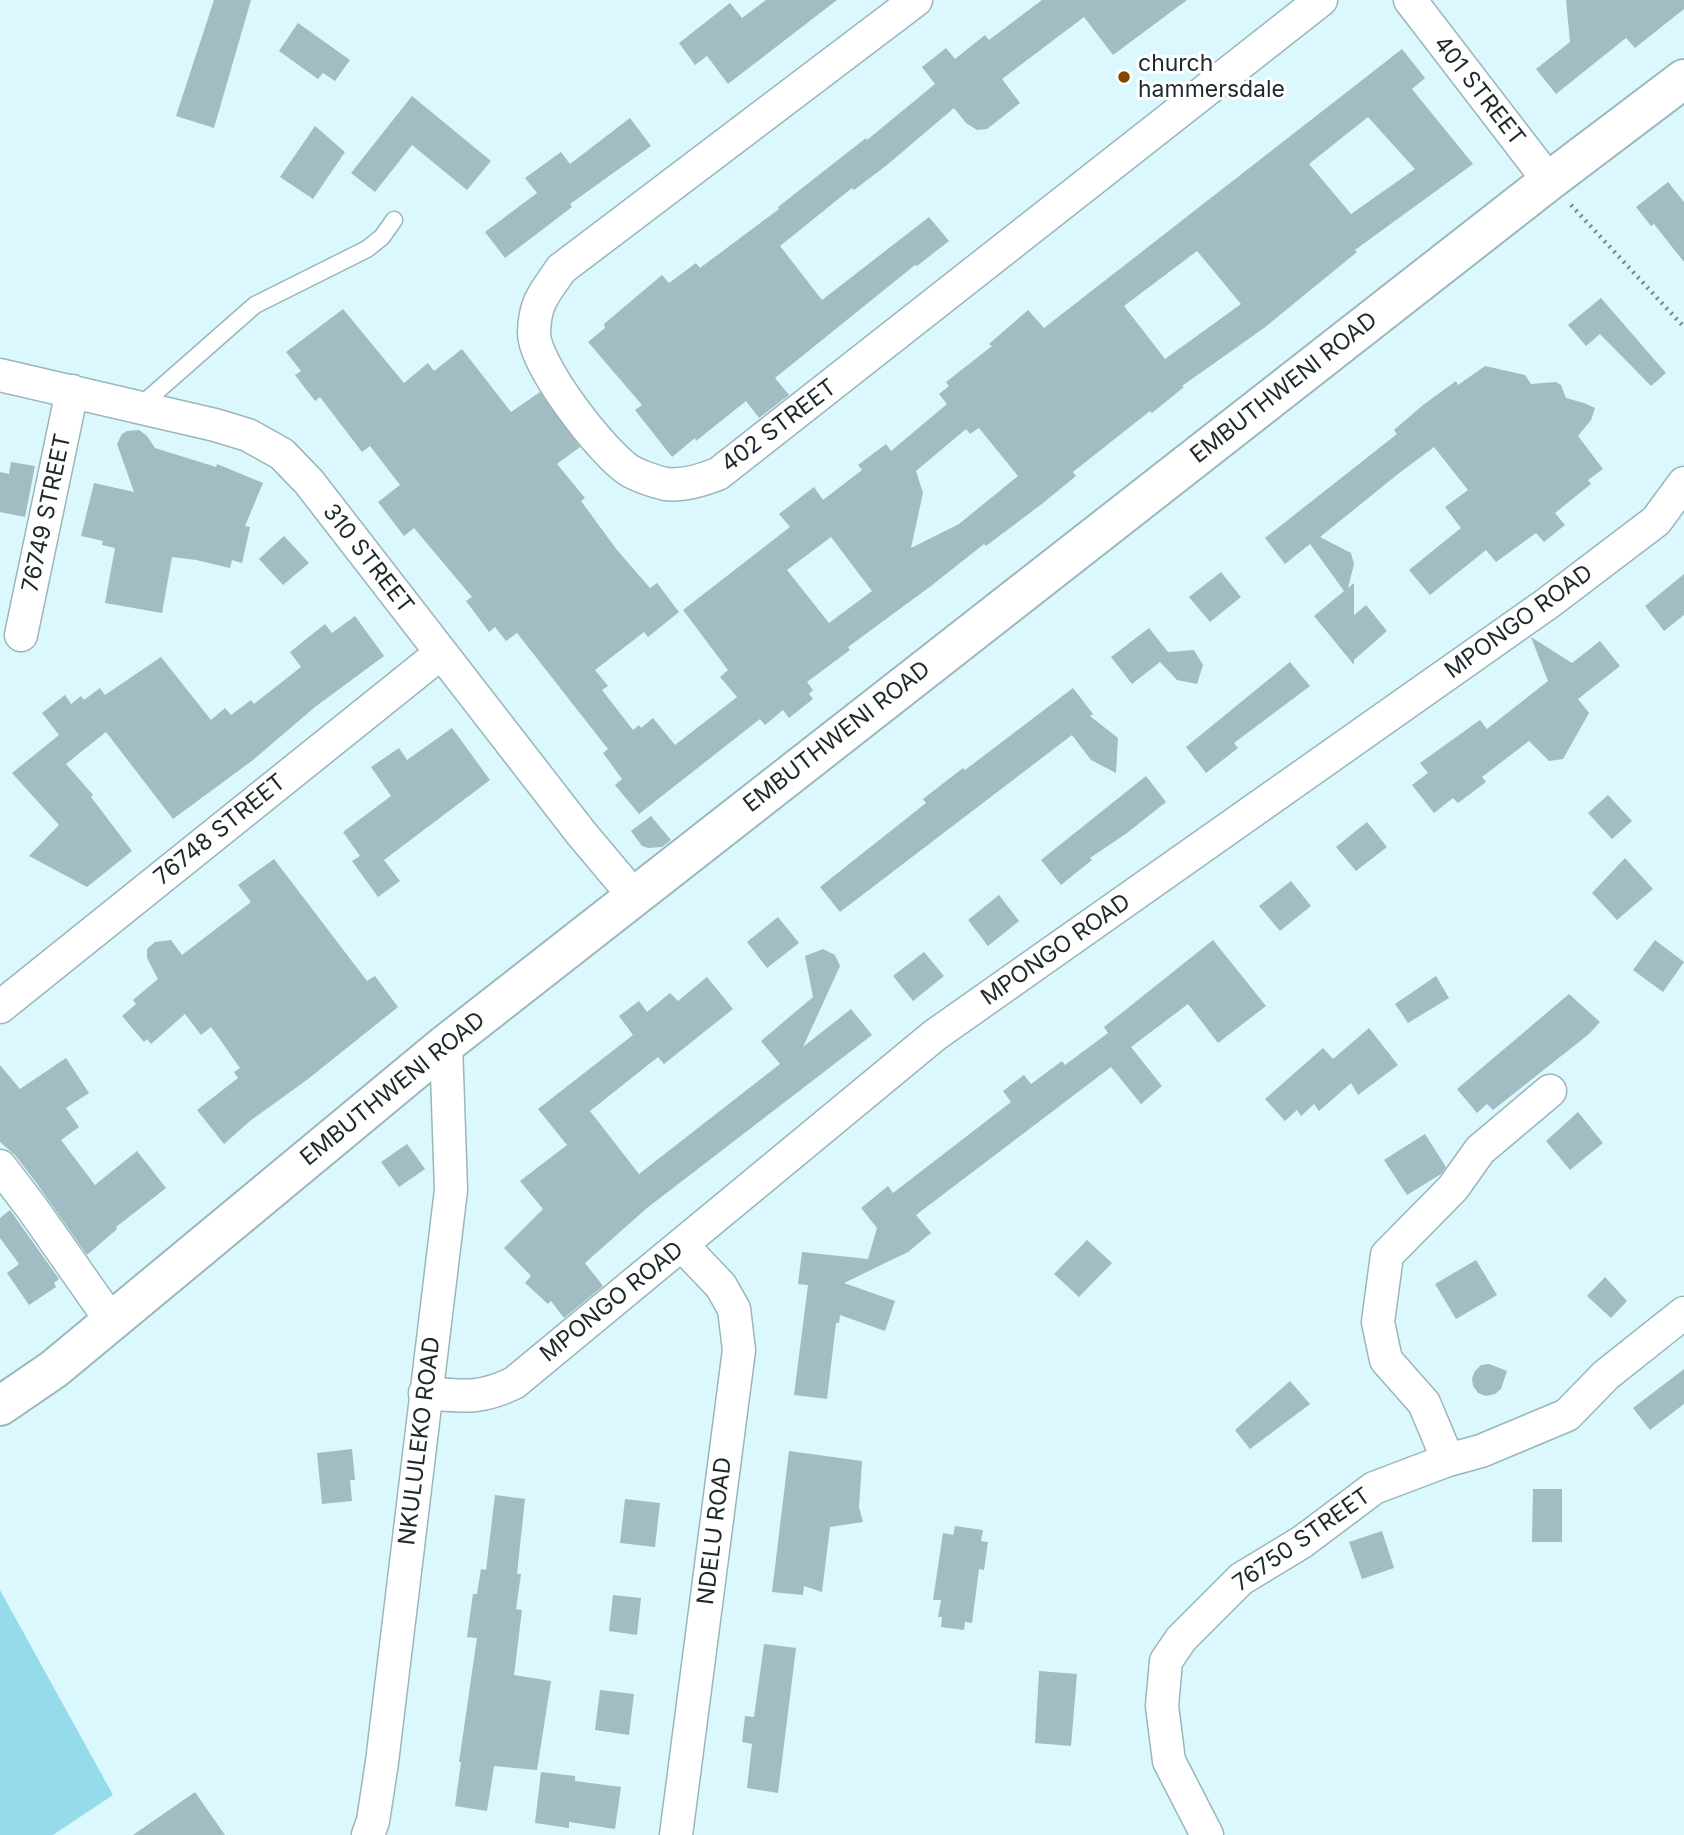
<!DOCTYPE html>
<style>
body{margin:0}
canvas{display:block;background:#dbf8fe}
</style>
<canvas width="1684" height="1835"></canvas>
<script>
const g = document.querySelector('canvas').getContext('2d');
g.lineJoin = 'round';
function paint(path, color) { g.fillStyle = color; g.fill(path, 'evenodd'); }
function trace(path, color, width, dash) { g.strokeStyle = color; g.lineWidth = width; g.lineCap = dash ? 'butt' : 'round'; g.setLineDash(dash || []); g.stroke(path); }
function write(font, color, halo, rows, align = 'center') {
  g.font = font + ' Inter,sans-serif'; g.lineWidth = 6; g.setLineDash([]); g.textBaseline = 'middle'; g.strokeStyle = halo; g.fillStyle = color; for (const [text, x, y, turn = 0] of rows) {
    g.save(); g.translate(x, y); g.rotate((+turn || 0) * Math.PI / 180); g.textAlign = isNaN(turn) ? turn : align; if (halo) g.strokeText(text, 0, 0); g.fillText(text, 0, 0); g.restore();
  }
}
const green = new Path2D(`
 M0 1590 113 1795 53 1835H0Z`);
const building = new Path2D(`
 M214 0H251L214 128 176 116Z
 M766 0H837L728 84 707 56 695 65 679 43 730 3 742 18Z
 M1042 0H1187L1113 55 1084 17 1002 79 1020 103 987 129 977 130 966 123 954 108 887 165 854 190 852 188 780 246 822 300 929 217 949 241 917 266 915 265 775 378 789 395 759 418 746 401 696 441 695 438 672 457 635 410 642 405 588 342 605 328 604 324 662 275 669 283 696 263 700 268 779 209 778 207 866 138 867 140 935 84 922 67 946 48 955 59 985 35 989 40Z
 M1566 0H1684V9L1635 48 1626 38 1556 94 1536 69 1570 42Z
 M298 23 350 60 335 81 323 73 318 79 279 51Z
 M1402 49 1425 78 1412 89 1473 164 1355 250 1357 252 1264 328 1182 386 1184 387 1152 413 1150 411 1073 472 1076 476 1043 503 986 546 984 544 931 586 848 647 850 650 807 682 813 690 809 694 813 699 789 718 783 710 765 725 760 719 639 814 615 785 622 779 603 753 608 749 517 633 506 641 495 627 489 632 466 601 472 597 414 528 404 536 378 502 400 485 370 446 362 452 320 397 315 401 295 375 301 371 286 352 343 309 404 383 428 363 434 371 462 349 511 412 540 392 580 447 557 464 585 498 581 501 617 550 650 588 657 583 679 612 648 637 644 632 595 670 608 686 602 690 633 730 639 725 641 728 653 718 675 745 737 697 720 677 728 670 683 610 790 527 779 514 814 487 823 500 862 470 858 465 886 444 891 451 947 404 939 394 949 386 946 382 992 346 989 344 1028 310 1044 328ZM1368 117 1415 169 1351 214 1309 164ZM1197 251 1241 304 1165 359 1124 306ZM979 428 1018 476 959 524 911 548 923 493 916 471 966 429 970 434ZM831 537 872 591 829 623 787 570Z
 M412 96 491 161 467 190 412 145 375 192 351 173Z
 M630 118 651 146 570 204 572 207 505 258 485 232 537 193 525 178 561 152 570 164Z
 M315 126 345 152 313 199 280 177Z
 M1668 182 1684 202V262L1654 224 1651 226 1636 207Z
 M1601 298 1666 373 1651 386 1600 334 1586 346 1568 325Z
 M1485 366 1525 375 1531 384 1556 382 1561 385 1566 398 1584 403 1595 408 1591 420 1578 436 1603 469 1588 480 1591 484 1555 513 1565 525 1544 542 1536 533 1496 562 1486 550 1430 595 1409 570 1461 528 1445 507 1468 490 1434 447 1398 474 1320 537 1351 553 1354 564 1348 588 1354 583V615L1366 605 1387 631 1354 660V665L1314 616 1344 591 1310 544 1285 564 1265 538 1397 434 1394 430 1423 405 1456 381 1458 385Z
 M139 430 147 436 155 448 216 467 217 464 263 483 245 526 250 527 242 563 232 560 230 568 196 560 172 557 162 613 105 603 115 548 102 545 103 541 81 536 94 483 134 492 117 444 122 434 127 431Z
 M11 462 35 466 25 517 0 512V472L9 474Z
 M284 536 309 563 283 585 259 559Z
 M1221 572 1241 597 1210 622 1189 597Z
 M1684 574V615L1664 631 1645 606Z
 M355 616 384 656 315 707 253 760 173 819 106 732 66 764 93 795 91 797 132 851 87 887 29 856 59 825 12 773 59 735 42 713 65 695 71 704 81 696 84 700 100 688 105 695 161 657 211 720 225 708 231 715 251 700 254 704 301 667 290 652 325 624 332 633Z
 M1149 628 1168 652 1194 650 1203 665 1197 684 1177 680 1160 662 1132 684 1111 657Z
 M1531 637 1572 663 1600 641 1620 666 1578 699 1589 713 1563 759 1549 761 1529 741 1482 777 1486 782 1458 803 1453 798 1434 813 1412 785 1428 773 1420 763 1480 720 1487 729 1548 681Z
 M1290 662 1310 686 1234 743 1238 748 1206 773 1186 747Z
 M1073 688 1093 714 1090 716 1118 738 1116 773 1091 760 1072 735 840 912 820 887 926 803 923 799 963 768 965 770Z
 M452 728 490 780 384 860 400 881 378 897 352 861 360 856 343 832 391 796 371 767 399 748 407 760Z
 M1146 776 1166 802 1127 833 1090 858 1092 860 1061 885 1041 860Z
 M1608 795 1632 821 1612 839 1588 813Z
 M651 816 671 840 662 847 648 848 642 846 631 831Z
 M1367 822 1387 847 1356 871 1336 847Z
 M1625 858 1653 889 1617 920 1592 893Z
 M274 859 367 981 375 976 398 1007 308 1079 250 1121 224 1144 197 1110 238 1078 234 1072 240 1068 211 1027 201 1035 185 1014 151 1044 147 1039 144 1042 122 1016 136 1004 133 1000 158 979 147 958V949L155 942 171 940 182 955 251 902 238 885Z
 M1291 881 1311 906 1280 931 1259 906Z
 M999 895 1019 921 988 946 968 920Z
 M778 917 799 943 767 968 747 942Z
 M1213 940 1266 1006 1218 1043 1188 1004 1131 1047 1162 1086 1141 1104 1111 1067 916 1215 931 1233 908 1252 844 1283 895 1301 885 1331 840 1315 839 1323H836L827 1399 794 1395 808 1285 798 1284 802 1252 868 1259 877 1228 861 1208 888 1186 893 1193 1011 1102 1003 1091 1024 1075 1031 1084 1062 1061 1065 1065 1108 1033 1104 1027Z
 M1655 940 1684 962 1663 992 1633 970Z
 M823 949 835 955 840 966 803 1047 851 1009 872 1035 647 1208 585 1263 603 1286 564 1318 551 1301 548 1304 525 1283 531 1276 504 1248 543 1209 520 1181 567 1145 538 1109 633 1035 619 1016 639 1001 647 1012 670 993 678 1001 707 977 733 1009 664 1064 658 1057 590 1111 639 1174 780 1064 761 1041 813 997 805 956Z
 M924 952 944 976 913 1001 893 976Z
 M1436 976 1449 998 1408 1023 1395 1004Z
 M1569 994 1600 1022 1589 1034 1493 1110 1487 1104 1477 1113 1457 1089Z
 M1369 1028 1398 1065 1358 1095 1351 1083 1319 1111 1314 1104 1301 1116 1297 1110 1285 1121 1265 1099 1323 1048 1333 1059Z
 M66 1058 89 1093 66 1108 79 1127 61 1140 95 1185 137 1151 166 1188 116 1227 117 1229 87 1255 35 1181 15 1155 0 1142V1065L20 1089Z
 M1578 1112 1603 1143 1570 1170 1546 1141Z
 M1425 1134 1446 1167 1441 1174 1407 1195 1384 1160Z
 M407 1144 425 1169 399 1187 381 1162Z
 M10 1210 59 1279 54 1283 56 1287 29 1305 7 1273 19 1264 0 1238V1218Z
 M1087 1240 1112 1263 1079 1297 1054 1274Z
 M1476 1260 1497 1295 1456 1319 1435 1284Z
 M1605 1277 1627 1301 1611 1318 1587 1296Z
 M1489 1364 1507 1371 1501 1389 1495 1394 1486 1396 1478 1393 1473 1386 1472 1378 1475 1371 1481 1365Z
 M1684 1369V1404L1650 1430 1633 1408Z
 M1290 1381 1310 1404 1250 1449 1235 1430Z
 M352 1449 355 1480H350L352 1501 322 1504 317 1453Z
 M789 1451 862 1461 859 1507 863 1522 830 1527 822 1592 804 1586 803 1595 772 1592Z
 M1533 1489H1562V1542H1532Z
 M495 1495 525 1499 517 1574H521L516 1609 522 1610 514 1675 551 1681 537 1770 494 1766 487 1811 455 1806 461 1762H459L477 1638 467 1637 473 1594H477L481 1569 486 1570Z
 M625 1499 660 1503 655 1547 620 1543Z
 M955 1526 983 1530 981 1541 988 1542 984 1570 979 1569 972 1623 965 1622 964 1630 941 1627 942 1617H938L941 1600H933L943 1533 953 1535Z
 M1382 1531 1394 1568 1362 1579 1349 1542Z
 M613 1595 641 1598 637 1635 609 1631Z
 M764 1644 796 1648 778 1793 747 1788 752 1744 742 1742 745 1716 754 1717Z
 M1039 1671 1077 1674 1071 1746 1035 1743Z
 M600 1690 634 1694 629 1735 595 1730Z
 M541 1772 575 1776V1781L621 1787 615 1829 569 1822V1828L535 1823Z
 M195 1792 225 1835H133Z`);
const path = new Path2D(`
 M1571 205 1684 327`);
const lane = new Path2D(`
 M139 407 255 305 367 249 382 237 394 220`);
const street = new Path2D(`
 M916 0 561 269C545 293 535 301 534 332 533 364 603 454 630 471 639 476 656 482 666 484 685 486 701 480 718 474L1321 0
 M1410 0 1549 181
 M0 375 215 425 248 435 282 454 309 482 581 833 634 896
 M21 635 72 391
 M0 1007 441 653
 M0 1166 32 1208 105 1312 109 1323
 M425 1393C464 1396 478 1400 514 1383L935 1035 1548 603 1656 521 1684 483
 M1448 1460 1424 1403 1386 1360 1378 1322 1387 1255 1453 1188 1480 1150 1550 1091
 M368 1835 373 1821 382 1762 451 1190 446 1044
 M676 1835 739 1350 734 1309 721 1286 682 1245
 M1207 1835 1169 1761 1162 1706 1166 1661 1181 1639 1241 1579 1302 1542 1374 1488 1448 1460 1481 1451 1567 1415 1606 1375 1684 1313`);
const secondary = new Path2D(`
 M0 1406 54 1369 446 1044 1549 181 1684 79`);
const markers = [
 [1124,77,7,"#834800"]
];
const poiNames = [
 ["church",1138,64],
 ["hammersdale",1138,90]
];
const streetNames = [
 ["401 STREET",1479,91,52],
 ["EMBUTHWENI ROAD",1284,388,-38],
 ["402 STREET",779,426,-37],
 ["76749 STREET",47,513,-78],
 ["310 STREET",368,559,52],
 ["MPONGO ROAD",1519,622,-36],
 ["EMBUTHWENI ROAD",837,737,-38],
 ["76748 STREET",220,830,-39],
 ["MPONGO ROAD",1056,950,-35],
 ["EMBUTHWENI ROAD",393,1089,-39],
 ["MPONGO ROAD",612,1302,-39],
 ["NKULULEKO ROAD",420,1441,-83],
 ["NDELU ROAD",715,1531,-83],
 ["76750 STREET",1302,1540,-35]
];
paint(green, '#96dbe9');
paint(building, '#a1bcc2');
trace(lane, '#9ab6bb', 19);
trace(street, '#9ab6bb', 35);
trace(secondary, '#9ab6bb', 42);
trace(path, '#75898d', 4.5, [2, 5]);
trace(lane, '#fff', 16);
trace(street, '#fff', 32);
trace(secondary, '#fff', 38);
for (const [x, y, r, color] of markers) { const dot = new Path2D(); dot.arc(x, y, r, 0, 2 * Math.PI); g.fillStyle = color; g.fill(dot); trace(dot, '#fff', 2.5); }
write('23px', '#1e292b', '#fff', poiNames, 'left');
write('23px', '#1e292b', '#fff', streetNames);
</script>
